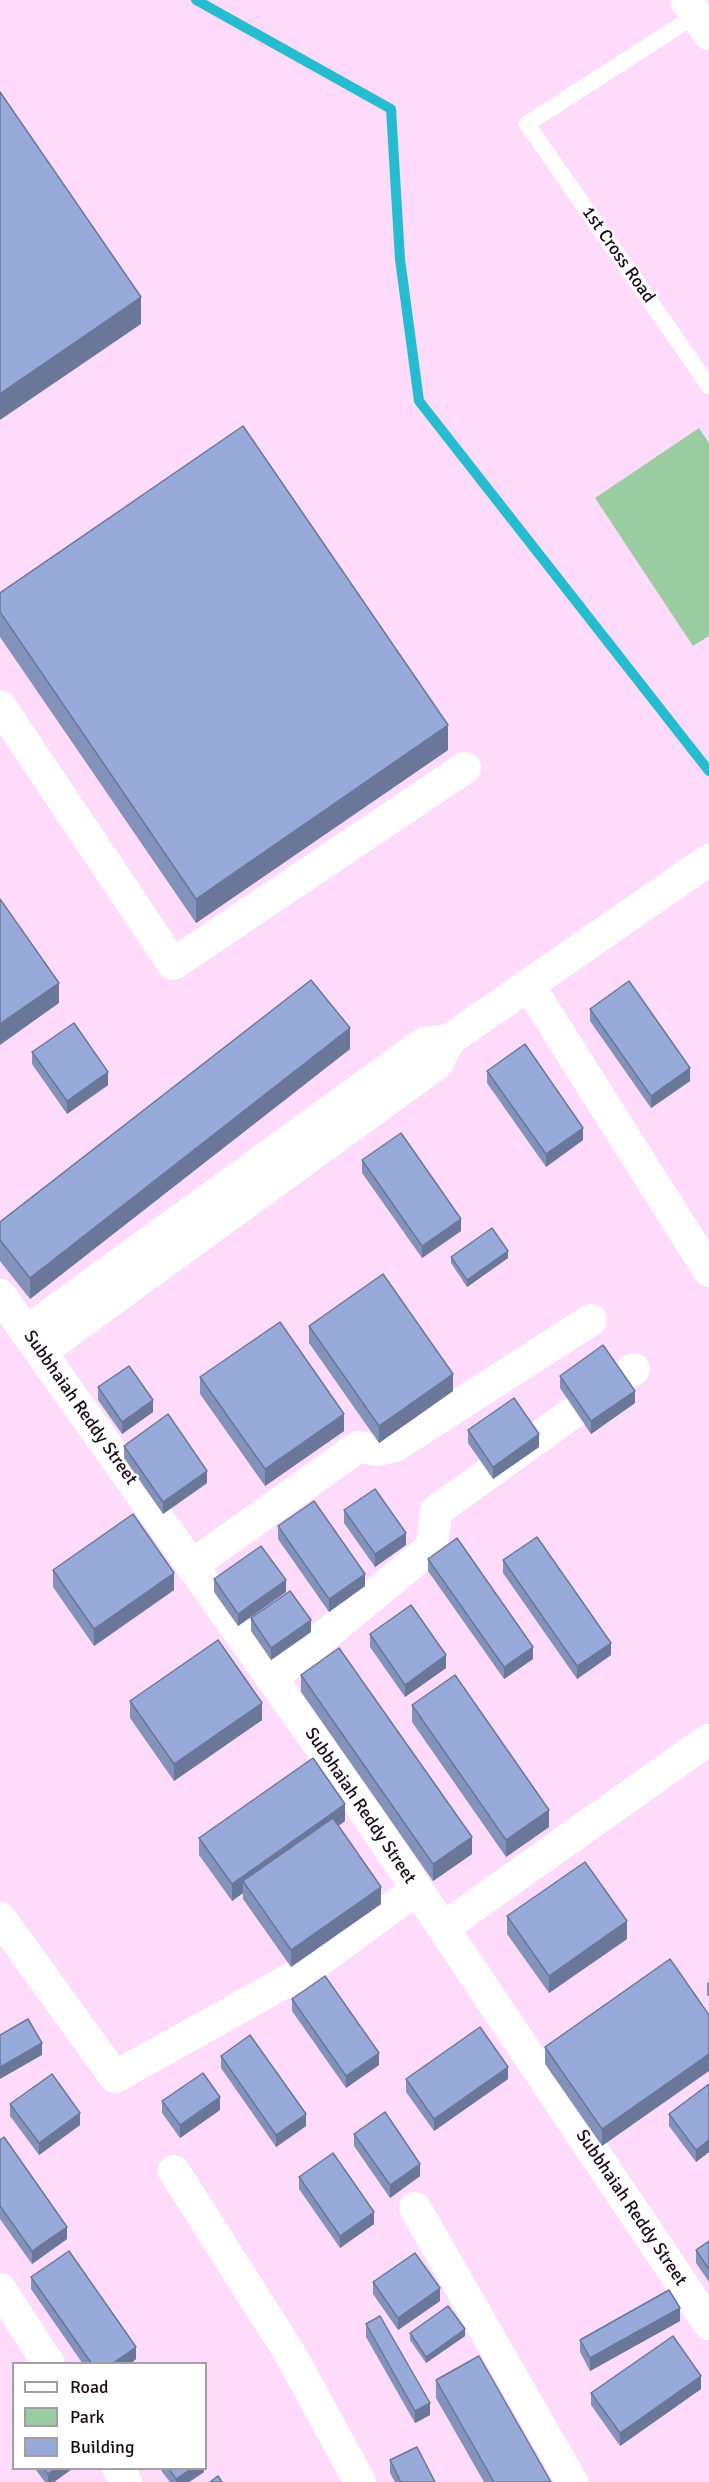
<!DOCTYPE html>
<style>
body{margin:0}
#map{position:relative;width:709px;height:2482px;overflow:hidden;background:#fedafb;font-family:Signika,sans-serif}
canvas{display:block}
.legend{position:absolute;left:12px;top:2362px;width:195px;height:108px;box-sizing:border-box;background:#fff;border:2px solid #a49da3;margin:0;padding:8px 10px;list-style:none;font-size:18px;color:#1b0b1a}
.legend li{display:flex;align-items:center;gap:12px;height:30px}
.legend b{width:30px;border:2px solid #a49da3}
</style>
<div id="map">
<canvas width="709" height="2482"></canvas>
<ul class="legend">
<li><b style="height:8px;background:#fff"></b>Road</li>
<li><b style="height:16px;background:#99cda1"></b>Park</li>
<li><b style="height:16px;background:#98aada"></b>Building</li>
</ul>
</div>
<script>
const g = document.querySelector('canvas').getContext('2d');
g.lineJoin = 'round';
function paint(path, color) { g.fillStyle = color; g.fill(path, 'evenodd'); }
function trace(path, color, width, dash) { g.strokeStyle = color; g.lineWidth = width; g.lineCap = dash ? 'butt' : 'round'; g.setLineDash(dash || []); g.stroke(path); }
function write(font, color, halo, rows, align = 'center') {
  g.font = font + ' Signika,sans-serif'; g.lineWidth = 4.5; g.setLineDash([]); g.textBaseline = 'middle'; g.strokeStyle = halo; g.fillStyle = color; for (const [text, x, y, turn = 0] of rows) {
    g.save(); g.translate(x, y); g.rotate((+turn || 0) * Math.PI / 180); g.textAlign = isNaN(turn) ? turn : align; if (halo) g.strokeText(text, 0, 0); g.fillText(text, 0, 0); g.restore();
  }
}
const green = new Path2D(`
 M699 428 709 443V636L693 646 595 498Z`);
const stream = new Path2D(`
 M196 0 391 109 400 259 419 401 709 771`);
const lane = new Path2D(`
 M696 15 527 124 709 386`);
const street = new Path2D(`
 M686 0 709 34
 M0 706 173 964 465 768
 M528 984 709 1271
 M0 1295 339 1773 709 2324
 M26 1332 424 1043 449 1040 709 860
 M42 1351 438 1063 449 1040
 M191 1566 358 1447 378 1450 395 1446 591 1320
 M272 1679 432 1547 436 1511 634 1369
 M0 1918 115 2077 305 1971 417 1889
 M443 1928 708 1740
 M174 2171 289 2352 360 2482
 M415 2208 572 2482
 M0 2289 49 2364
 M118 2468 126 2482`);
const wall = new Path2D(`
 M0 593 448 750 196 923 0 637Z
 M590 1009 690 1081 651 1108 590 1021Z
 M350 1049 30 1299 0 1261V1222Z
 M32 1052 108 1085 67 1114 32 1064Z
 M487 1071 583 1140 546 1167 487 1083Z
 M362 1160 461 1231 422 1258 362 1173Z
 M451 1257 508 1258 467 1287 451 1263Z
 M309 1326 453 1391 379 1443 309 1343Z
 M560 1376 635 1403 591 1434 560 1388Z
 M200 1377 344 1431 265 1486 200 1394Z
 M98 1387 153 1412 122 1434 98 1400Z
 M468 1430 539 1447 493 1479 468 1443Z
 M124 1446 207 1483 163 1514 124 1458Z
 M344 1510 406 1545 375 1567 344 1523Z
 M278 1526 365 1586 329 1612 278 1539Z
 M428 1559 533 1659 504 1679 428 1571Z
 M503 1560 611 1655 577 1679 503 1573Z
 M53 1570 174 1590 94 1646 53 1587Z
 M214 1579 286 1592 238 1626 214 1592Z
 M251 1618 311 1632 271 1660 251 1631Z
 M370 1634 446 1668 405 1697 370 1647Z
 M301 1675 472 1854 433 1881 301 1692Z
 M130 1701 262 1720 174 1781 130 1718Z
 M412 1705 549 1827 506 1857 412 1722Z
 M345 1821 338 1826 381 1904 291 1967 243 1899V1893L232 1901 199 1855V1838Z
 M507 1916 627 1939 549 1993 507 1934Z
 M670 1959 602 2146 545 2064V2047Z
 M709 1982V1997L707 1995V1983Z
 M292 1999 379 2065 346 2088 292 2011Z
 M221 2056 306 2126 276 2147 221 2068Z
 M406 2079H508L434 2131 406 2092Z
 M709 2084V2152L696 2162 669 2126V2114Z
 M162 2101 220 2110 180 2138 162 2113Z
 M10 2104 80 2125 39 2155 10 2116Z
 M354 2134 420 2176 390 2198 354 2146Z
 M0 2140 67 2239 32 2264 0 2219Z
 M299 2177 374 2224 340 2248 299 2189Z
 M709 2241V2282L696 2263V2250Z
 M31 2277 136 2359 130 2364H83L31 2289Z
 M373 2282 440 2301 398 2330 373 2294Z
 M680 2321 590 2371 580 2352V2340Z
 M366 2324 430 2415 415 2423 366 2337Z
 M410 2333 465 2336 426 2363 410 2340Z
 M436 2380 551 2482H484L436 2398Z
 M701 2389 620 2446 591 2405V2393Z
 M390 2460 435 2482H395L390 2473Z
 M35 2469H72L54 2482H45Z
 M160 2469H204V2472L189 2482H170Z`);
const shadedWall = new Path2D(`
 M141 297V324L0 420V394Z
 M448 725V750L196 923V899Z
 M59 983V1003L0 1045V1024Z
 M350 1028V1049L30 1299V1278Z
 M690 1068V1081L651 1108V1096Z
 M108 1072V1085L67 1114V1101Z
 M583 1128V1140L546 1167V1154Z
 M461 1219V1231L422 1258V1246Z
 M508 1251V1258L467 1287V1280Z
 M453 1374V1391L379 1443V1426Z
 M635 1391V1403L591 1434V1421Z
 M153 1400V1412L122 1434V1422Z
 M344 1414V1431L265 1486V1469Z
 M539 1434V1447L493 1479V1467Z
 M207 1471V1483L163 1514V1502Z
 M406 1533V1545L375 1567V1554Z
 M174 1573V1590L94 1646V1629Z
 M365 1574V1586L329 1612V1599Z
 M286 1580V1592L238 1626V1614Z
 M311 1620V1632L271 1660V1648Z
 M611 1643V1655L577 1679V1666Z
 M533 1647V1659L504 1679V1667Z
 M446 1655V1668L405 1697V1685Z
 M262 1703V1720L174 1781V1764Z
 M345 1804V1821L248 1890 243 1881V1893L232 1901V1884Z
 M549 1810V1827L506 1857V1840Z
 M472 1837V1854L433 1881V1864Z
 M381 1887V1904L291 1967V1950Z
 M627 1921V1939L549 1993V1976Z
 M42 2043V2055L0 2079V2067Z
 M379 2053V2065L346 2088V2076Z
 M709 2054V2071L602 2146V2129Z
 M508 2067V2079L434 2131V2119Z
 M220 2097V2110L180 2138V2125Z
 M80 2113V2125L39 2155V2143Z
 M306 2114V2126L276 2147V2135Z
 M709 2140V2152L696 2162V2150Z
 M420 2164V2176L390 2198V2185Z
 M374 2212V2224L340 2248V2236Z
 M67 2227V2239L32 2264V2251Z
 M440 2288V2301L398 2330V2318Z
 M680 2308V2321L590 2371V2358Z
 M465 2329V2336L426 2363V2357Z
 M136 2347V2359L130 2364H112Z
 M701 2376V2389L620 2446V2433Z
 M430 2403V2415L415 2423V2411Z
 M56 2469H72L54 2482H48V2474Z
 M191 2469H204V2472L189 2482H176V2479Z`);
const building = new Path2D(`
 M0 92 141 297 0 394Z
 M243 426 448 725 196 899 0 612V593Z
 M0 899 59 983 0 1024Z
 M311 980 350 1028 30 1278 0 1240V1222Z
 M629 981 690 1068 651 1096 590 1009Z
 M74 1023 108 1072 67 1101 32 1052Z
 M525 1044 583 1128 546 1154 487 1071Z
 M401 1133 461 1219 422 1246 362 1160Z
 M492 1228 508 1251 467 1280 451 1257Z
 M383 1274 453 1374 379 1426 309 1326Z
 M280 1322 344 1414 265 1469 200 1377Z
 M603 1345 635 1391 591 1421 560 1376Z
 M129 1366 153 1400 122 1422 98 1387Z
 M514 1398 539 1434 493 1467 468 1430Z
 M168 1414 207 1471 163 1502 124 1446Z
 M375 1489 406 1533 375 1554 344 1510Z
 M314 1501 365 1574 329 1599 278 1526Z
 M133 1514 174 1573 94 1629 53 1570Z
 M537 1537 611 1643 577 1666 503 1560Z
 M457 1538 533 1647 504 1667 428 1559Z
 M261 1546 286 1580 238 1614 214 1579Z
 M290 1591 311 1620 271 1648 251 1618Z
 M411 1605 446 1655 405 1685 370 1634Z
 M218 1640 262 1703 174 1764 130 1701Z
 M339 1648 472 1837 433 1864 301 1675Z
 M455 1675 549 1810 506 1840 412 1705Z
 M313 1758 345 1804 232 1884 199 1838Z
 M333 1818 381 1887 291 1950 243 1881Z
 M585 1862 627 1921 549 1976 507 1916Z
 M670 1959 709 2015V2054L602 2129 545 2047Z
 M325 1976 379 2053 346 2076 292 1999Z
 M28 2019 42 2043 0 2067V2035Z
 M480 2027 508 2067 434 2119 406 2079Z
 M250 2035 306 2114 276 2135 221 2056Z
 M203 2073 220 2097 180 2125 162 2101Z
 M52 2074 80 2113 39 2143 10 2104Z
 M709 2084V2140L696 2150 669 2114Z
 M385 2112 420 2164 390 2185 354 2134Z
 M4 2137 67 2227 32 2251 0 2206V2140Z
 M333 2153 374 2212 340 2236 299 2177Z
 M709 2241V2269L696 2250Z
 M69 2251 136 2347 112 2364H92L31 2277Z
 M415 2253 440 2288 398 2318 373 2282Z
 M669 2290 680 2308 590 2358 580 2340Z
 M448 2306 465 2329 426 2357 410 2333Z
 M380 2316 430 2403 415 2411 366 2324Z
 M673 2336 701 2376 620 2433 591 2393Z
 M479 2356 551 2482H494L436 2380Z
 M417 2447 435 2482H401L390 2460Z
 M44 2469H56L48 2474Z
 M169 2469H191L176 2479Z
 M218 2476 222 2482H210Z`);
const streetNames = [
 ["1st Cross Road",618,255,55],
 ["Subbhaiah Reddy Street",80,1408,55],
 ["Subbhaiah Reddy Street",360,1806,56],
 ["Subbhaiah Reddy Street",631,2208,56]
];
paint(green, '#99cda1');
trace(stream, '#25bcd0', 10);
trace(lane, '#fff', 16);
trace(street, '#fff', 32);
paint(wall, '#8392bb');
paint(shadedWall, '#6a7799');
paint(building, '#98aada');
trace(building, '#6a7799', 1.5);
write('18px', '#1b0b1a', '#fff', streetNames);
</script>
